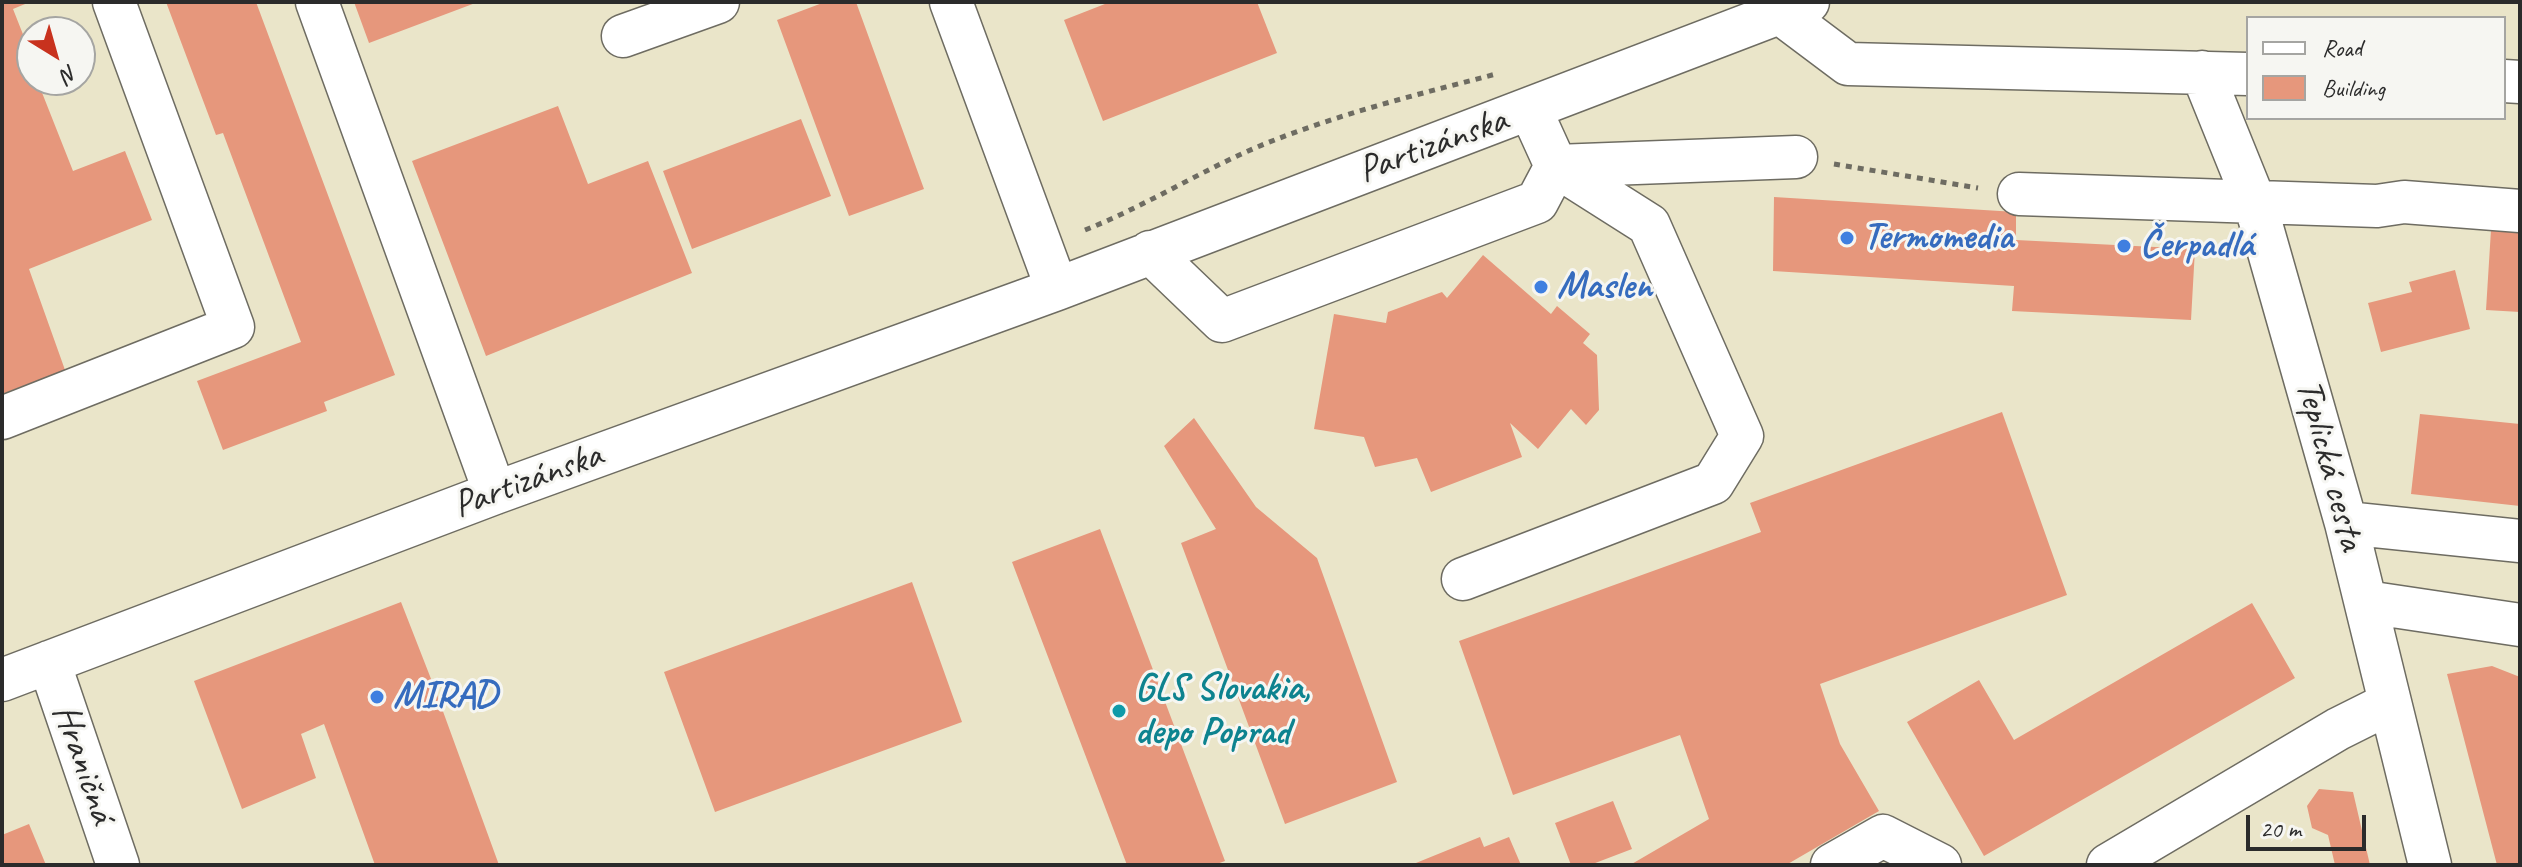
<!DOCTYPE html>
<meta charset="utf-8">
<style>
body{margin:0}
#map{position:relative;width:2522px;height:867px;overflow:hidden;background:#eae5c9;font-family:Caveat,sans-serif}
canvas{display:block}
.frame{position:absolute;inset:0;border:4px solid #2b2b2b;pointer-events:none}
.legend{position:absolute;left:2246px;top:16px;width:260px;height:104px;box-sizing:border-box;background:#f6f6f2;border:2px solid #a5a5a2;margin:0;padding:10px 14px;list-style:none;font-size:24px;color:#2b2b2b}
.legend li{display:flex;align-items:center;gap:16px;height:40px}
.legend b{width:40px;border:2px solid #a5a5a2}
.north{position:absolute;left:16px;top:16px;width:80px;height:80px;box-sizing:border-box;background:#f6f6f2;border:2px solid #a5a5a2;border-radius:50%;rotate:143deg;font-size:22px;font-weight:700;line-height:32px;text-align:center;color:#2b2b2b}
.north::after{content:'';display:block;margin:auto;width:28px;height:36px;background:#c8321e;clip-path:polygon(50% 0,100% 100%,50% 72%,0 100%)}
.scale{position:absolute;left:2246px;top:815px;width:120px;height:36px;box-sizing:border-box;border:4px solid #2b2b2b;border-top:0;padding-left:10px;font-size:24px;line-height:28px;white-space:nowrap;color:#2b2b2b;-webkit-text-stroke:6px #f6f6f2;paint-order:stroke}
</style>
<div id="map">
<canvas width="2522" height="867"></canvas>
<div class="frame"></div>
<ul class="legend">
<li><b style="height:10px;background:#fff"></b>Road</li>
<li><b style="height:22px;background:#e6977c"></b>Building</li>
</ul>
<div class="north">N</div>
<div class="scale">20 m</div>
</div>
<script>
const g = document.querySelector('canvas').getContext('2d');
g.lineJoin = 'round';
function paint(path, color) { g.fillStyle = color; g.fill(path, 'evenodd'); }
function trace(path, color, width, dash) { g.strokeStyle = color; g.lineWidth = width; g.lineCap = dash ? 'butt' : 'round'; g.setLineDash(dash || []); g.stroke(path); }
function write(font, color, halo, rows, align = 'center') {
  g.font = font + ' Caveat,sans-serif'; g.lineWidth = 6; g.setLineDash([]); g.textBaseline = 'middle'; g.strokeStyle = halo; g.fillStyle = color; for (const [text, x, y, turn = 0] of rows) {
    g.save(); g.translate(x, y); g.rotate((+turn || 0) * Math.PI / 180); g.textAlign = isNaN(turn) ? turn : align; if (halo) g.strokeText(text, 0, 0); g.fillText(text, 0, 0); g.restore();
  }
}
const building = new Path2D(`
 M2 2H30L13 9 26 42 32 39V80H37L73 171 125 151 152 220 29 269 65 370 2 394Z
 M166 2H256L395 375 324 402 327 411 223 450 197 381 301 342 223 133 216 135Z
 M354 2H478L369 43Z
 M825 2H856L924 189 849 216 777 20Z
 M1110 2H1257L1277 53 1103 121 1064 20Z
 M558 106 588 184 648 161 692 273 486 356 412 161Z
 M801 119 831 196 692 249 663 171Z
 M1774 197 2016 212V240L2195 249 2191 320 2012 311 2014 286 1773 271Z
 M2491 230 2520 231V312L2486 310Z
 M1483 255 1551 314 1557 306 1590 334 1583 343 1597 355 1599 410 1586 425 1571 409 1538 449 1510 423 1522 457 1431 492 1417 458 1375 467 1364 437 1314 429 1334 314 1386 323 1388 312 1442 292 1447 298Z
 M2455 270 2470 329 2381 352 2368 303 2412 292 2409 282Z
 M2002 412 2067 595 1820 684 1840 744 1879 811 1786 865H1630L1709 819 1680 735 1513 795 1459 641 1761 532 1750 503Z
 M2420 414 2520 424V506L2411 494Z
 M1194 418 1256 507 1317 558 1397 782 1285 824 1181 543 1216 529 1164 446Z
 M1100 529 1225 861 1214 865H1127L1012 562Z
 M912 582 962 722 715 812 664 672Z
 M401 602 433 684 499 865H375L324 724 301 734 316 778 242 809 194 681Z
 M2252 603 2295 678 1984 856 1907 722 1979 680 2014 740Z
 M2492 666 2520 677V865H2497L2447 674Z
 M2319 789 2353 792 2370 865H2335L2328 835 2312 828 2307 806Z
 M1613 801 1632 849 1590 865H1571L1555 823Z
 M29 824 46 865H2V835Z
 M1480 837 1484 847 1509 837 1521 865H1411Z`);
const path = new Path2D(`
 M1834 164 1978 188
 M1085 230C1148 205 1205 168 1267 143 1342 113 1419 94 1496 74`);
const minor = new Path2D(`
 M317 2 495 493
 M951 2 1057 289
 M1780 13 1848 64 2248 74
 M623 36 718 2
 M2202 72 2255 203 2346 523 2430 865
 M2504 81 2520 82
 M2019 194 2377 206 2404 202 2520 211
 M1150 252 1222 321 1537 202 1556 166 1796 157
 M2 418 233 327 114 2
 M2346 523 2520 541
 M1463 579 1713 483 1742 436 1649 225 1556 166 1531 111
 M2366 602 2520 625
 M49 662 118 865
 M2 680 495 493 1057 289 1808 2
 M1832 865 1883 836 1940 865
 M2108 865 2338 729 2390 703`);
const markers = [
 [1847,238,8,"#3f7fe0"],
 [2124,246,8,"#3f7fe0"],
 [1541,287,8,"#3f7fe0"],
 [377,697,8,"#3f7fe0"],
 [1119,711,8,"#0f9aa8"]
];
const streetNames = [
 ["Partizánska",1433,146,-20],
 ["Teplická cesta",2329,465,75],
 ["Partizánska",528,481,-20],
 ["Hraničná",83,764,71]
];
const shopNames = [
 ["Termomedia",1863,238],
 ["Čerpadlá",2140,246],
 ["Maslen",1557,287],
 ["MIRAD",393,697]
];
const cultureNames = [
 ["GLS Slovakia,",1135,689],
 ["depo Poprad",1135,733]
];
paint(building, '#e6977c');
trace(minor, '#6e6c62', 45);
trace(path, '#6e6c62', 5, [6, 6]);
trace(minor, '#fff', 42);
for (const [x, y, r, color] of markers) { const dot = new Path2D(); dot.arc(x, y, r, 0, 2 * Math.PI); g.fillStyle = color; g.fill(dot); trace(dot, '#f6f6f2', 3); }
write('38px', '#2b2b2b', '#f6f6f2', streetNames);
write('bold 38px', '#366cbe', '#f6f6f2', shopNames, 'left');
write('bold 38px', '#0d838f', '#f6f6f2', cultureNames, 'left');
</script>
